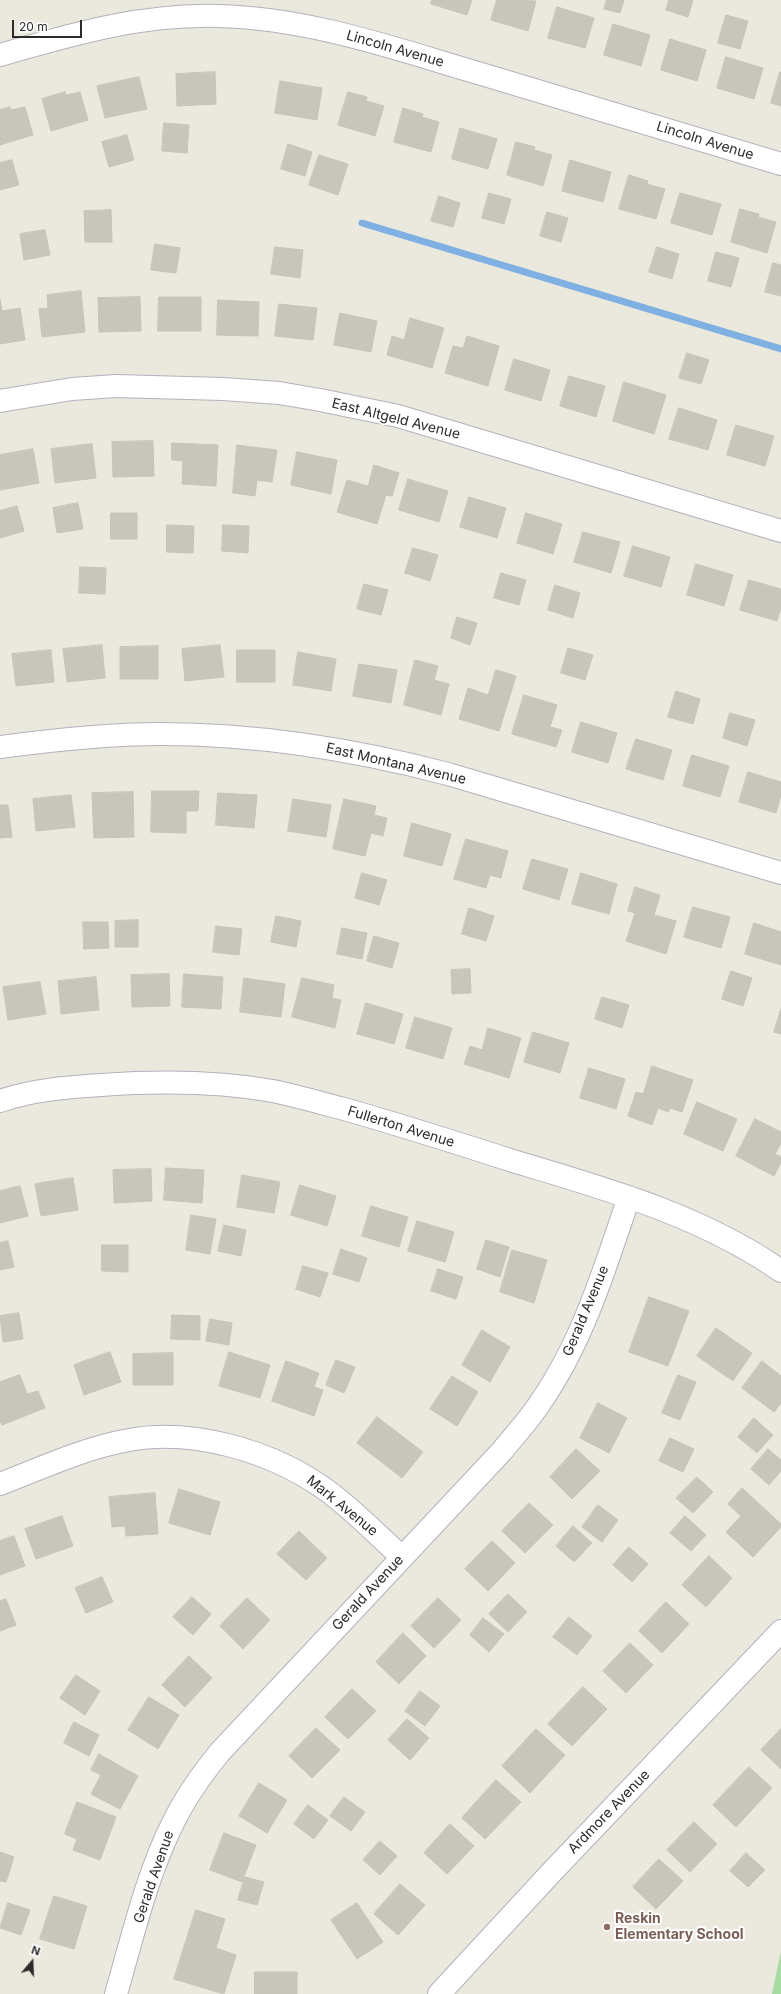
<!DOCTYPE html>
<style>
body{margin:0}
#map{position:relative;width:781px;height:1994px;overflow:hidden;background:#ebe8de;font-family:Inter,sans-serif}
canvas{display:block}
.north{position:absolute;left:12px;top:1942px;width:40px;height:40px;-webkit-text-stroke:3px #fff;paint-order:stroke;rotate:19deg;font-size:11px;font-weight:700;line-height:16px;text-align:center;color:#2b2b2b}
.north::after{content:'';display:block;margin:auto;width:14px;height:18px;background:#2b2b2b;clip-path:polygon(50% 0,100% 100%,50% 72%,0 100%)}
.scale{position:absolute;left:12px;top:20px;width:70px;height:18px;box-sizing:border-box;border:2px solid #2b2b2b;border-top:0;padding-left:5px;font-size:12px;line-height:14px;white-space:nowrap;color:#2b2b2b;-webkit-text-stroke:3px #fff;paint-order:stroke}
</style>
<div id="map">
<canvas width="781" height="1994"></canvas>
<div class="north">N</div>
<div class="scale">20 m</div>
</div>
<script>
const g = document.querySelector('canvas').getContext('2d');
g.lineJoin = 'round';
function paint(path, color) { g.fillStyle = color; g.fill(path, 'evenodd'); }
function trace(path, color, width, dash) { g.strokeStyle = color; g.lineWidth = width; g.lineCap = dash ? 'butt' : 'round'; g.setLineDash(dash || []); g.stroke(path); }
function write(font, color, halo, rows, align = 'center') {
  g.font = font + ' Inter,sans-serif'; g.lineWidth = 4; g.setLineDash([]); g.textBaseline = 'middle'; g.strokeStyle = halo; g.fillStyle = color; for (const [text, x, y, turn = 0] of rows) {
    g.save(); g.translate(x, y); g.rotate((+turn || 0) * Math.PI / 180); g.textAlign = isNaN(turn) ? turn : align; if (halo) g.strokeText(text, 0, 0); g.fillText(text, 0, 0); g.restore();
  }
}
const green = new Path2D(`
 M781 1951V1994H772Z`);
const stream = new Path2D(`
 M362 223 781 349`);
const building = new Path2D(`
 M432 0H472L467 15 431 4Z
 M497 0 536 1 528 31 491 20Z
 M607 0H624L620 13 604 9Z
 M669 0H693L688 17 666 10Z
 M557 7 594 18 585 48 548 38Z
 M726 15 748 21 740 49 718 43Z
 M613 24 650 35 641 66 604 55Z
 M670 39 706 50 697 81 661 70Z
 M726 57 763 68 754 99 717 88Z
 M215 72 216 104 177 106 176 74Z
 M780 72H781V106L771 103Z
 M139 77 147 109 105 118 97 86Z
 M280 81 322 88 317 120 275 113Z
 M65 92 66 95 80 92 88 120 51 131 42 99Z
 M348 92 367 97 366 101 384 106 375 136 338 125Z
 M10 107 11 110 25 107 33 135 0 145V110Z
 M403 108 423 114 422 117 439 122 431 152 394 142Z
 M164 123 189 125 187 153 162 151Z
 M460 128 497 139 488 169 452 159Z
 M127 135 134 160 109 167 102 142Z
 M516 142 535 147 534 150 552 155 543 186 507 175Z
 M288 144 312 152 305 176 281 169Z
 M319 155 348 164 338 195 309 185Z
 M12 160 19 185 0 190V163Z
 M570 160 611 172 603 202 562 191Z
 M629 175 648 181 647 184 665 189 656 219 619 209Z
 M489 193 511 199 504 224 482 218Z
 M680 193 721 204 712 235 671 223Z
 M439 196 460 203 453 227 431 221Z
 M740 209 759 214 758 217 776 222 767 253 731 242Z
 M111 210 112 242H85L84 211Z
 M547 212 568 218 561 242 540 236Z
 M45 230 50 255 24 260 20 234Z
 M155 244 180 248 176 273 151 270Z
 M275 247 303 250 300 278 271 274Z
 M657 247 679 254 672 279 649 272Z
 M716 252 739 258 731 287 708 281Z
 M773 263 781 265V296L765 292Z
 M81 291 85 332 42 337 39 309 48 308 47 295Z
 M140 297 141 331 99 332 98 298Z
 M159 297H201V331H158Z
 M0 299 2 311 20 308 25 340 0 344Z
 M218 300 259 302 258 336 217 335Z
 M279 304 317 308 313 340 275 336Z
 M340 313 377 321 371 352 334 345Z
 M410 318 444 328 432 368 387 355 392 336 404 340Z
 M467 336 499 346 488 386 445 373 453 346 463 348Z
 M687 353 709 360 701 384 679 378Z
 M514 359 550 370 541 401 505 390Z
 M569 376 605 386 596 417 560 406Z
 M624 382 666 395 654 434 613 421Z
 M679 408 717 420 708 450 669 439Z
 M736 425 774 436 765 466 727 455Z
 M153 441 154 476 113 477 112 442Z
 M172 443 218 445 216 486 182 484 183 461 172 460Z
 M92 444 96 478 55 483 51 449Z
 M237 445 277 450 272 482 257 480 255 496 233 493Z
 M33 449 39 483 0 490V455Z
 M297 452 337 460 331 494 291 485Z
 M374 465 399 473 392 496 386 495 377 524 337 512 347 480 368 486Z
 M408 479 448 491 439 522 399 510Z
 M469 497 506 508 497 538 460 527Z
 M78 503 83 529 57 533 53 508Z
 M17 506 24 531 0 538V511Z
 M111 513H137V539H111Z
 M526 513 562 524 553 554 517 543Z
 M167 525 194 526 193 553 167 552Z
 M223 525 249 526 248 553 222 551Z
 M583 532 620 542 611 573 574 562Z
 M633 546 670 557 661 587 624 576Z
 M413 548 438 555 430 581 405 573Z
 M696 564 733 575 724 606 687 595Z
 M80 567 106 568 105 594 79 593Z
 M501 573 526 580 519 605 494 598Z
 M749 580 781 589V607L777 621 740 610Z
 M364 584 388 590 381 615 357 609Z
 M555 585 580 593 573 618 548 610Z
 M457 617 477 623 470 645 451 638Z
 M102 645 105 678 67 682 63 649Z
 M220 645 224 677 185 681 182 649Z
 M158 646V679H120V647Z
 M568 648 593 655 585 680 561 673Z
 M51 650 54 682 16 686 12 654Z
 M237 650H275V682H237Z
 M298 652 336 659 331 691 293 685Z
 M415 660 438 666 434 680 449 684 441 715 404 705Z
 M359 664 397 670 391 703 353 696Z
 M496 670 516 676 499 731 459 719 468 688 488 695Z
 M676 691 700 699 693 724 668 717Z
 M524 695 557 705 550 727 562 730 556 747 512 734Z
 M730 713 755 720 747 746 723 738Z
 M581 722 617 733 608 763 572 752Z
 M636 739 672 750 663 780 626 769Z
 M692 755 729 766 720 797 683 786Z
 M748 772 781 782V795L776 813 739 802Z
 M152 791H199L198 811H186V833L151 832Z
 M133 792 134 837 94 838 92 793Z
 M218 793 257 795 254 828 216 825Z
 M71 795 75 827 36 831 33 799Z
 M293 799 331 805 326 837 288 831Z
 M344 799 376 806 374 815 387 818 383 836 371 833 365 856 333 849Z
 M0 805H8L12 837 0 838Z
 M412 823 451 834 442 866 404 856Z
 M466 839 508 851 501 878 490 875 486 888 454 879Z
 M532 859 568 869 559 900 523 889Z
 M362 873 387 880 379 905 355 898Z
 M581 873 617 884 609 914 572 904Z
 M635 887 660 895 654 915 676 921 666 954 626 941 635 913 628 911Z
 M693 907 730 917 721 948 684 937Z
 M469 908 494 916 486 941 462 934Z
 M276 916 301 921 296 947 271 942Z
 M138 920V947H115V921Z
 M83 922H108L109 948 84 949Z
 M754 923 781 932V965L745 954Z
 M216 926 242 929 239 955 213 952Z
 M342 928 367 933 362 959 337 954Z
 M374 936 399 943 392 968 367 961Z
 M470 969 471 993 452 994 451 970Z
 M731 971 752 978 743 1006 722 999Z
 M169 974 170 1006 132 1007 131 975Z
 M184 974 223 977 221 1009 182 1007Z
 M96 977 99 1010 61 1014 58 981Z
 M244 978 285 984 281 1017 240 1012Z
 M302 978 334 985 332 998 341 1000 335 1028 292 1017Z
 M40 982 46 1014 8 1020 3 987Z
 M602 997 629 1005 622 1028 595 1019Z
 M366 1003 403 1014 394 1044 357 1034Z
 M781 1009V1034L774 1032Z
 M415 1017 452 1028 443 1059 406 1048Z
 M488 1028 521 1038 509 1078 464 1064 470 1046 482 1050Z
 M533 1032 569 1043 560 1073 524 1062Z
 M652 1066 693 1080 682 1112 670 1108 668 1112 658 1108 652 1125 628 1116 636 1092 643 1094Z
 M589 1068 625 1079 616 1109 580 1098Z
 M697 1102 737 1119 723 1151 684 1134Z
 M755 1119 781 1132V1143L775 1154 781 1157V1162L774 1176 736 1156Z
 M166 1168 204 1170 202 1203 164 1200Z
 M151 1169 152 1201 114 1203 113 1170Z
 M242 1175 280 1182 274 1213 237 1207Z
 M73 1178 78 1210 41 1216 35 1184Z
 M300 1185 336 1196 327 1226 291 1215Z
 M20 1186 28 1216 0 1223V1191Z
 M371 1206 408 1217 399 1247 362 1236Z
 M191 1215 216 1219 210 1254 186 1250Z
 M417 1221 454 1232 445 1262 408 1251Z
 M224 1225 246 1230 241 1256 218 1251Z
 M486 1240 509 1247 500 1277 477 1269Z
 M8 1241 14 1267 0 1270V1243Z
 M102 1245H128V1272L102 1271Z
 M341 1249 367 1258 359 1282 333 1274Z
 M512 1250 547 1260 534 1303 500 1292Z
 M303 1266 328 1273 320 1297 296 1289Z
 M438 1269 463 1277 456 1299 431 1291Z
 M649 1297 689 1311 668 1366 629 1352Z
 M19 1313 23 1339 3 1342 0 1316Z
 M172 1315 200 1316V1340L171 1339Z
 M210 1319 232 1323 229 1345 206 1341Z
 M716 1328 752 1353 733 1381 697 1356Z
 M482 1330 510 1347 490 1382 462 1365Z
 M110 1352 121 1382 84 1395 74 1365Z
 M229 1352 270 1365 260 1398 219 1386Z
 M173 1353V1385H133V1354Z
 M336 1360 355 1367 344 1393 326 1385Z
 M286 1361 319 1373 314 1387 323 1390 314 1416 272 1401Z
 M762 1361 781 1376V1403L774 1412 742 1388Z
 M20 1375 27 1394 38 1391 45 1408 2 1425 0 1420V1382Z
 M678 1375 696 1382 680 1420 662 1413Z
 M452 1376 478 1392 457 1426 430 1409Z
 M598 1403 627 1418 609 1453 580 1438Z
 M377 1417 423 1452 402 1478 357 1443Z
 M754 1418 773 1435 757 1453 738 1437Z
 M670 1438 694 1449 683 1472 659 1461Z
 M576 1449 600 1471 572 1499 550 1477Z
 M768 1449 781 1460V1471L769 1485 751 1469Z
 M697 1477 713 1492 693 1513 676 1498Z
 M742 1488 781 1524V1527L753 1557 726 1532 741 1516 728 1504Z
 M179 1489 220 1502 210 1535 169 1523Z
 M155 1493 158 1534 126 1536 125 1526 112 1527 109 1497Z
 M529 1503 553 1525 525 1553 502 1531Z
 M598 1505 618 1520 602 1542 582 1527Z
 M62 1516 73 1546 36 1559 25 1529Z
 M685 1516 706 1535 691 1551 670 1533Z
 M573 1526 592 1543 574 1562 556 1546Z
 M299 1531 327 1558 306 1580 277 1554Z
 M14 1536 25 1566 0 1575V1541Z
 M492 1541 515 1563 488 1591 465 1569Z
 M629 1547 648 1564 632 1582 613 1565Z
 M709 1556 732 1578 706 1607 682 1585Z
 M102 1577 113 1602 86 1613 75 1588Z
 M508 1594 527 1612 508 1632 489 1614Z
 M192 1597 211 1614 193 1635 173 1617Z
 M247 1598 270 1620 243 1649 220 1626Z
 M438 1598 461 1620 434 1648 411 1626Z
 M6 1599 16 1625 0 1631V1601Z
 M666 1602 689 1624 662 1653 639 1631Z
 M569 1617 592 1636 577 1655 553 1637Z
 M483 1618 504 1634 489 1652 470 1635Z
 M403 1633 426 1656 399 1684 376 1662Z
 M630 1643 653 1665 626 1693 603 1671Z
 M189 1656 212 1678 185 1707 162 1685Z
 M76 1675 100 1691 85 1715 60 1698Z
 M583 1687 607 1709 572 1746 548 1724Z
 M352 1689 376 1711 348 1739 325 1717Z
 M420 1691 440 1706 425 1726 405 1711Z
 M149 1697 179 1715 158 1749 128 1730Z
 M407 1719 429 1738 410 1760 388 1740Z
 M74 1722 99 1735 89 1756 64 1743Z
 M316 1728 340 1750 312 1778 289 1756Z
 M536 1729 565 1755 530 1793 502 1766Z
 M781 1729V1769L761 1750Z
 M99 1754 138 1776 120 1809 91 1794 101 1775 91 1770Z
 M749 1767 772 1788 736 1827 713 1805Z
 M496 1780 521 1802 485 1839 462 1818Z
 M259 1783 287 1800 267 1833 239 1816Z
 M344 1797 365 1812 351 1831 330 1816Z
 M77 1802 116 1817 100 1860 73 1850 77 1839 65 1834Z
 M308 1805 328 1820 314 1839 294 1824Z
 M694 1822 717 1844 690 1872 667 1850Z
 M450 1824 474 1846 447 1874 424 1853Z
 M224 1833 256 1845 242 1882 210 1870Z
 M380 1841 397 1856 380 1875 363 1860Z
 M0 1852 14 1857 6 1882 0 1881Z
 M746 1853 765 1870 748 1887 730 1871Z
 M659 1859 683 1881 656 1909 633 1887Z
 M245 1877 264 1882 257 1905 238 1900Z
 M400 1884 425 1905 398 1935 374 1914Z
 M54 1896 87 1906 74 1949 40 1939Z
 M8 1903 30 1910 21 1935 0 1928Z
 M357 1903 383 1942 357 1959 331 1920Z
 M196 1910 225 1919 216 1948 236 1955 224 1994 174 1979Z
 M255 1972H297V1994H255Z`);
const minor = new Path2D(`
 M0 55C73 34 141 14 218 16 308 18 393 48 478 73 579 103 680 134 781 164
 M0 401 72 389 116 386 223 389 279 393 320 400 398 416 781 531
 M0 747C53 740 107 734 160 734 258 734 353 749 448 774L781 873
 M0 1101C32 1090 68 1087 101 1085 158 1081 217 1081 273 1091 297 1096 321 1103 344 1109 401 1125 457 1143 513 1161 606 1189 701 1215 781 1271
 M0 1484C42 1468 84 1448 129 1440 192 1428 270 1451 322 1487 351 1507 376 1534 402 1557
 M116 1994C132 1939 147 1874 173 1823 185 1798 202 1774 220 1752L502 1451C515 1435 529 1420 540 1403 583 1341 605 1268 629 1197
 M439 1994 549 1875 781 1631`);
const markers = [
 [607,1927,4,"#8d6e63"]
];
const streetNames = [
 ["Lincoln Avenue",395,49,16],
 ["Lincoln Avenue",705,141,17],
 ["East Altgeld Avenue",396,419,14],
 ["East Montana Avenue",396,764,13],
 ["Fullerton Avenue",401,1127,17],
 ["Gerald Avenue",586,1311,-67],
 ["Mark Avenue",342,1506,39],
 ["Gerald Avenue",368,1593,-47],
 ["Ardmore Avenue",609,1812,-46],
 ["Gerald Avenue",154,1877,-71]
];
const educationNames = [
 ["Reskin",615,1919],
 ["Elementary School",615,1935]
];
paint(green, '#a8dba1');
trace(stream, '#7eb0e1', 7);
paint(building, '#c7c6bd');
trace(building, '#c6c4b8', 1);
trace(minor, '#b2b2bd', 24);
trace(minor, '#fff', 22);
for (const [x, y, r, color] of markers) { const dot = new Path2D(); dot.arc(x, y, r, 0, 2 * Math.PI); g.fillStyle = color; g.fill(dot); trace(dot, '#fff', 1.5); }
write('14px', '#2b2b2b', '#fff', streetNames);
write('bold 14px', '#785e54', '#fff', educationNames, 'left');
</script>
